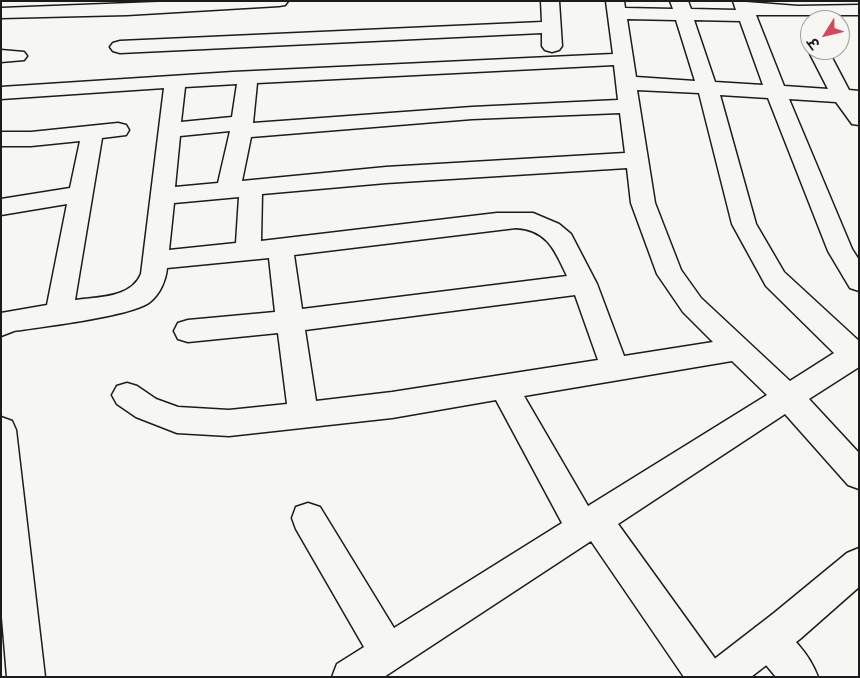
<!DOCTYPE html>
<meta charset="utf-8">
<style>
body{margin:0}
#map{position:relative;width:860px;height:678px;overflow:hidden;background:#f6f6f2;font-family:"Shantell Sans","Playpen Sans Deva",sans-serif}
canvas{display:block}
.frame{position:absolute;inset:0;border:2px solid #1c1c1c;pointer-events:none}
.north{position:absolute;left:800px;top:10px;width:50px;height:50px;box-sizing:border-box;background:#f6f6f2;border:1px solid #9f9f9c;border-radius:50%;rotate:234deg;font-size:14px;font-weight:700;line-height:20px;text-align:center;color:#1c1c1c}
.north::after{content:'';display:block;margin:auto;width:18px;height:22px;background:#d1495b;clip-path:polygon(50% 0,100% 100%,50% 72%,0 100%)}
</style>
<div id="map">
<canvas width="860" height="678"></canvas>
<div class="frame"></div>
<div class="north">उ</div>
</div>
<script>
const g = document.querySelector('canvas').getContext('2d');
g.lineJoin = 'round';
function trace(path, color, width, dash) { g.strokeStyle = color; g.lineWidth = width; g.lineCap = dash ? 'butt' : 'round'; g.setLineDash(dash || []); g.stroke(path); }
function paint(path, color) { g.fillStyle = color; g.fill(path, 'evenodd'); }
const minor = new Path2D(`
 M184 1H288L285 5 279 6 127 15 1 18V8Z
 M541 1H559L562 46 559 50 552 52 545 50 542 46V33L120 53 113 51 110 47 113 43 120 41 542 22Z
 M606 1H624L625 8 673 9 670 1H688L691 9 736 10 733 1 798 6 859 5V15H756L784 86 828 89 808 50 810 48V50H828L849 90 859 91V125L852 124 836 102 789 99 852 249 859 260V291L850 288 828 251 768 98 720 95 756 224 784 272 859 341V367L809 399 859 453V489L848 485 785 414 618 524 719 664 724 677H684L591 541 384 677H332L337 664 364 647 296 529 292 518 296 507 308 503 320 507 394 628 562 523 496 400 392 418 229 436 177 433 136 417 117 404 112 395 117 386 127 383 137 386 156 399 178 407 229 410 287 404 278 333 188 342 178 339 174 331 178 323 188 320 275 312 269 258 167 268C166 280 160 294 150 302 133 316 41 327 14 331L1 336V313L47 305 67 204 1 215V199L70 188 80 141 31 146H1V132H31L118 123 126 125 129 130 126 135 102 138 75 300C98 297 131 298 141 274L164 88 1 99V87L233 72 613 54ZM627 19 676 20 695 81 636 77ZM694 20 740 21 763 85 715 82ZM614 65 618 100 472 107 253 123 257 83ZM237 84 232 117 181 122 185 87ZM637 90 699 93 732 224 766 286 834 353 790 381 701 298 681 270 655 203ZM620 113 625 153 386 167 242 181 251 137 472 119ZM230 131 218 183 175 187 180 136ZM627 168 631 203 657 274 683 312 713 342 624 356 597 284 571 234 559 224 533 213H497L261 241 262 194 386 183ZM239 197 236 243 169 250 174 203ZM516 228C548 230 555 251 567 276L302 309 294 255ZM575 295 598 360 392 392 316 401 305 330ZM732 361 767 395 588 506 524 396Z
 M1 50 24 52 27 56 24 60 1 62Z
 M1 417 12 421 16 430 45 677H7L1 606Z
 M769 622C790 631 810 655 818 677H776L756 653 751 640 756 627Z`);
const major = new Path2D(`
 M859 548V587L800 639 751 677H703L708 664 774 613 847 553Z`);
trace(minor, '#1c1c1c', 3);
trace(major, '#1c1c1c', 3);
paint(minor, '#f6f6f2');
paint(major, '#f6f6f2');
</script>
